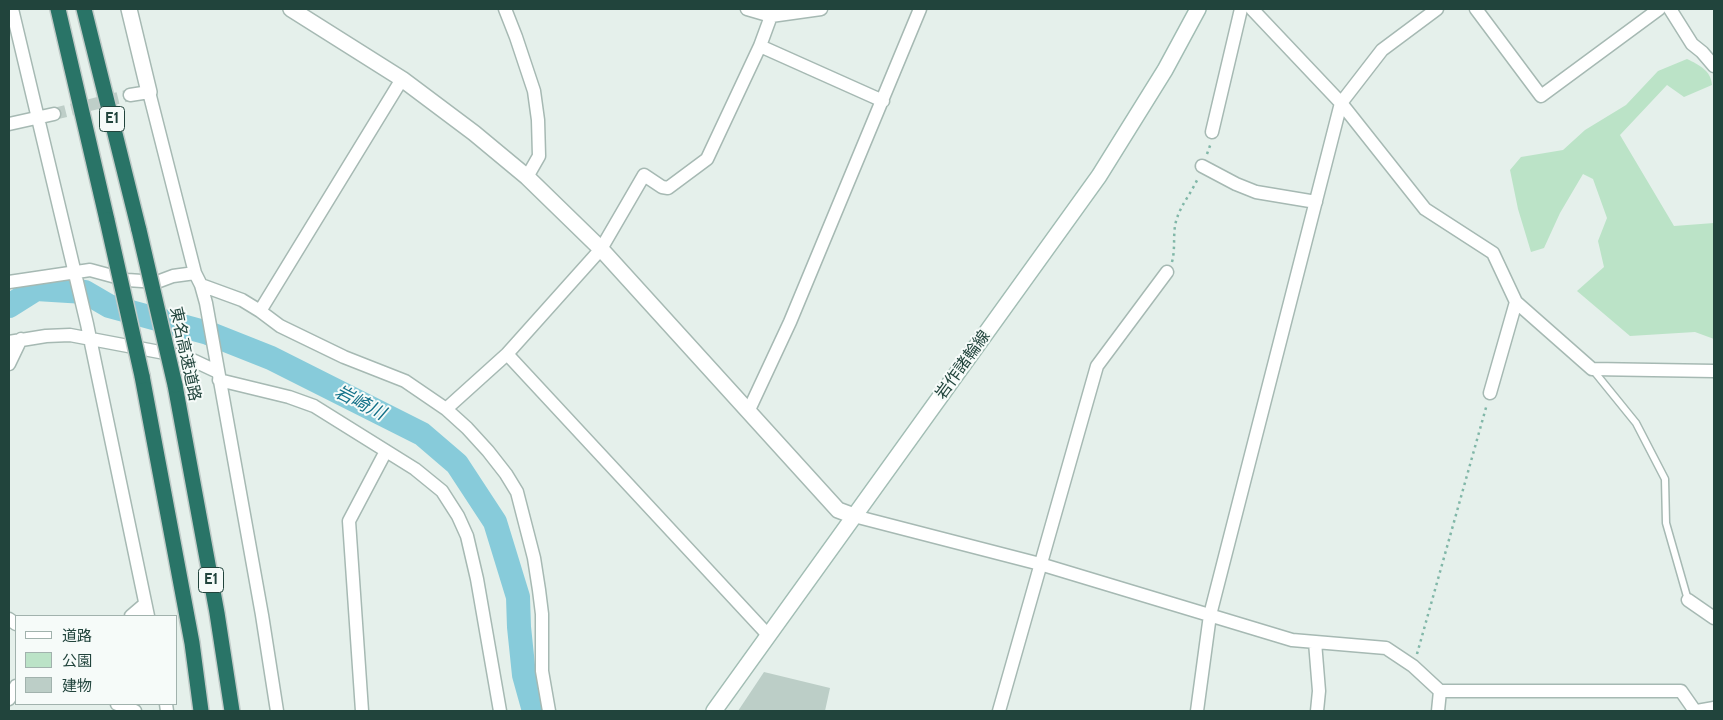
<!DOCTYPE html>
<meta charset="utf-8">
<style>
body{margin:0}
#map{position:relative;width:1723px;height:720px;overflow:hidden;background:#e5f0eb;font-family:Cabin,"Noto Sans JP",sans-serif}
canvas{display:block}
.frame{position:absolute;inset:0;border:10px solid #21443c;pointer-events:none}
.legend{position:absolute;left:15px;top:615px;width:162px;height:90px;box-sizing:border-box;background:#f6fbf9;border:1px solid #a1b2ad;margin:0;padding:6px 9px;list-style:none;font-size:15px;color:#21443c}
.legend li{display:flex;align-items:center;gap:10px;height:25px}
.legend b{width:25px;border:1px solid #a1b2ad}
</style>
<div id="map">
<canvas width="1723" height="720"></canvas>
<div class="frame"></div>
<ul class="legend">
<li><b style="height:6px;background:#fff"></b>道路</li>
<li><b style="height:14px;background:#bbe3c7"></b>公園</li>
<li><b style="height:14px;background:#bccec7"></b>建物</li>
</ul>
</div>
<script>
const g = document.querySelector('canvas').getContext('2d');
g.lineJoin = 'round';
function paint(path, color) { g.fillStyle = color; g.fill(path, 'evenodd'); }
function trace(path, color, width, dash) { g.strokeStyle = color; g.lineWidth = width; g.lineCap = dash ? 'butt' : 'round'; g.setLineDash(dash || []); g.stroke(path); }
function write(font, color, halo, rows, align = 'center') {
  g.font = font + ' Cabin,"Noto Sans JP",sans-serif'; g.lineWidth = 4; g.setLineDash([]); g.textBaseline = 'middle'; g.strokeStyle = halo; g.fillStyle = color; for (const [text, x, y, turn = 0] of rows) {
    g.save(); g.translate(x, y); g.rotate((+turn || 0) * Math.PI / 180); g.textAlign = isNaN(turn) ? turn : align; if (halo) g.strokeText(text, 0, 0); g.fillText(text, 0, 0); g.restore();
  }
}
const green = new Path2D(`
 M1687 59C1699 65 1711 70 1712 85L1684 97 1667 85 1620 135 1674 226 1714 223V339L1695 332 1630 336 1577 291 1604 267 1598 241 1607 218 1593 179 1583 174 1560 213 1544 248 1531 252 1518 209 1510 170 1521 157 1563 150 1585 130 1626 105 1658 71Z`);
const river = new Path2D(`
 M9 306 36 289 85 292 109 306 208 333 271 358 422 434 457 464 495 522 518 597 519 627 524 675 534 711`);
const building = new Path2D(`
 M764 672 830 688 825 711H738Z`);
const minorTunnel = new Path2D(`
 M54 114 130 95`);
const path = new Path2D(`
 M1207 154 1211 143
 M1172 262C1176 247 1172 232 1177 218 1181 205 1192 192 1198 178
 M1417 654 1487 404`);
const service = new Path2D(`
 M1593 370 1636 423 1665 479 1666 523 1688 600`);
const minor = new Path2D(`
 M12 9 87 324 148 616
 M505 9 516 37 534 91 538 120 539 156 527 177
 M747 9 771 16 821 9
 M1252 9 1341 103 1425 209 1493 253 1516 302 1592 369 1714 371
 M1476 9 1541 96 1659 9
 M1670 9 1692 44 1702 52 1714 66
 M760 46 883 101
 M130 95 149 92 195 273 201 285 206 303 262 615 277 711
 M9 124 54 114
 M1212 132 1241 9
 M1202 166 1236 184 1256 192 1316 202
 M9 282 90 270 127 280 157 282 173 276 195 273
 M201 285 242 300 260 311 280 326 344 357 405 381 446 409 507 354 601 249 644 175 662 187 668 188 707 159 760 46 771 16
 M260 311 402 79
 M9 342 46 336 70 335 186 357 218 372
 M507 354 768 635
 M9 364 21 339
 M219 380 289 397 314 406 415 469 442 491 458 516 467 536 477 579 500 711
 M1490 393 1516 302
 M446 409 467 428 488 451 506 474 517 492 534 558 539 590 542 614V671L549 711
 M748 412 790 322 920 9
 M854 516 1040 564 1292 640 1386 648 1413 666 1440 691H1681L1695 711
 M1688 600 1714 618
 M131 616 145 604
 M9 619 16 624
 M1315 642 1319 691 1317 711
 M9 699 16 686
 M117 704 135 711
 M166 704 167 711
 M362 711 349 521 386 451
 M999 711 1097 366 1167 272
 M1197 711 1210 615 1341 103 1382 50 1437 9
 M1438 711 1440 691
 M1697 711 1714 708`);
const tertiary = new Path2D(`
 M129 9 149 92
 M291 9 402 79 474 133 527 177 601 249 838 510 854 516`);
const secondary = new Path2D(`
 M714 711 1099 176 1165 70 1198 9`);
const motorway = new Path2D(`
 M58 9 107 220
 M84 9 139 230
 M142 376 192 643 201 711
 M175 385 217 613 232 711`);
const motorwayBridge = new Path2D(`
 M107 220 142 376
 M139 230 175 385`);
const shields = [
 [112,119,25],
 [211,580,25]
];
const shieldNames = [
 ["E1",112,119],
 ["E1",211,580]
];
const streetNames = [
 ["東名高速道路",185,354,78],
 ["岩作諸輪線",963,365,-54]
];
const waterNames = [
 ["岩崎川",360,403,27]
];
paint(green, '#bbe3c7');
trace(river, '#87cbda', 24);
paint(building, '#bccec7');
trace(minorTunnel, '#becec8', 12, [12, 6]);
trace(service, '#a6b9b3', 9);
trace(minor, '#a6b9b3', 15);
trace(tertiary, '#a6b9b3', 18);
trace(secondary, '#a2bdb4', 18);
trace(motorway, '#c1cbc8', 18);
trace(path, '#81b7a8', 2.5, [2.5, 4]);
trace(service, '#fff', 6);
trace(minor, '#fff', 12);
trace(tertiary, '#fff', 15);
trace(secondary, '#fff', 15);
trace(motorway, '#297467', 15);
trace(motorwayBridge, '#c1cbc8', 18, []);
trace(motorwayBridge, '#297467', 15);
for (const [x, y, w] of shields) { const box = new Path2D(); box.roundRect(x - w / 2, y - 12.5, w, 25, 4); g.fillStyle = '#f6fbf9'; g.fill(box); trace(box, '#21443c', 1); }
write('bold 15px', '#21443c', null, shieldNames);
write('16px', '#21443c', '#f6fbf9', streetNames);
write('italic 18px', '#137189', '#f6fbf9', waterNames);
</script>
